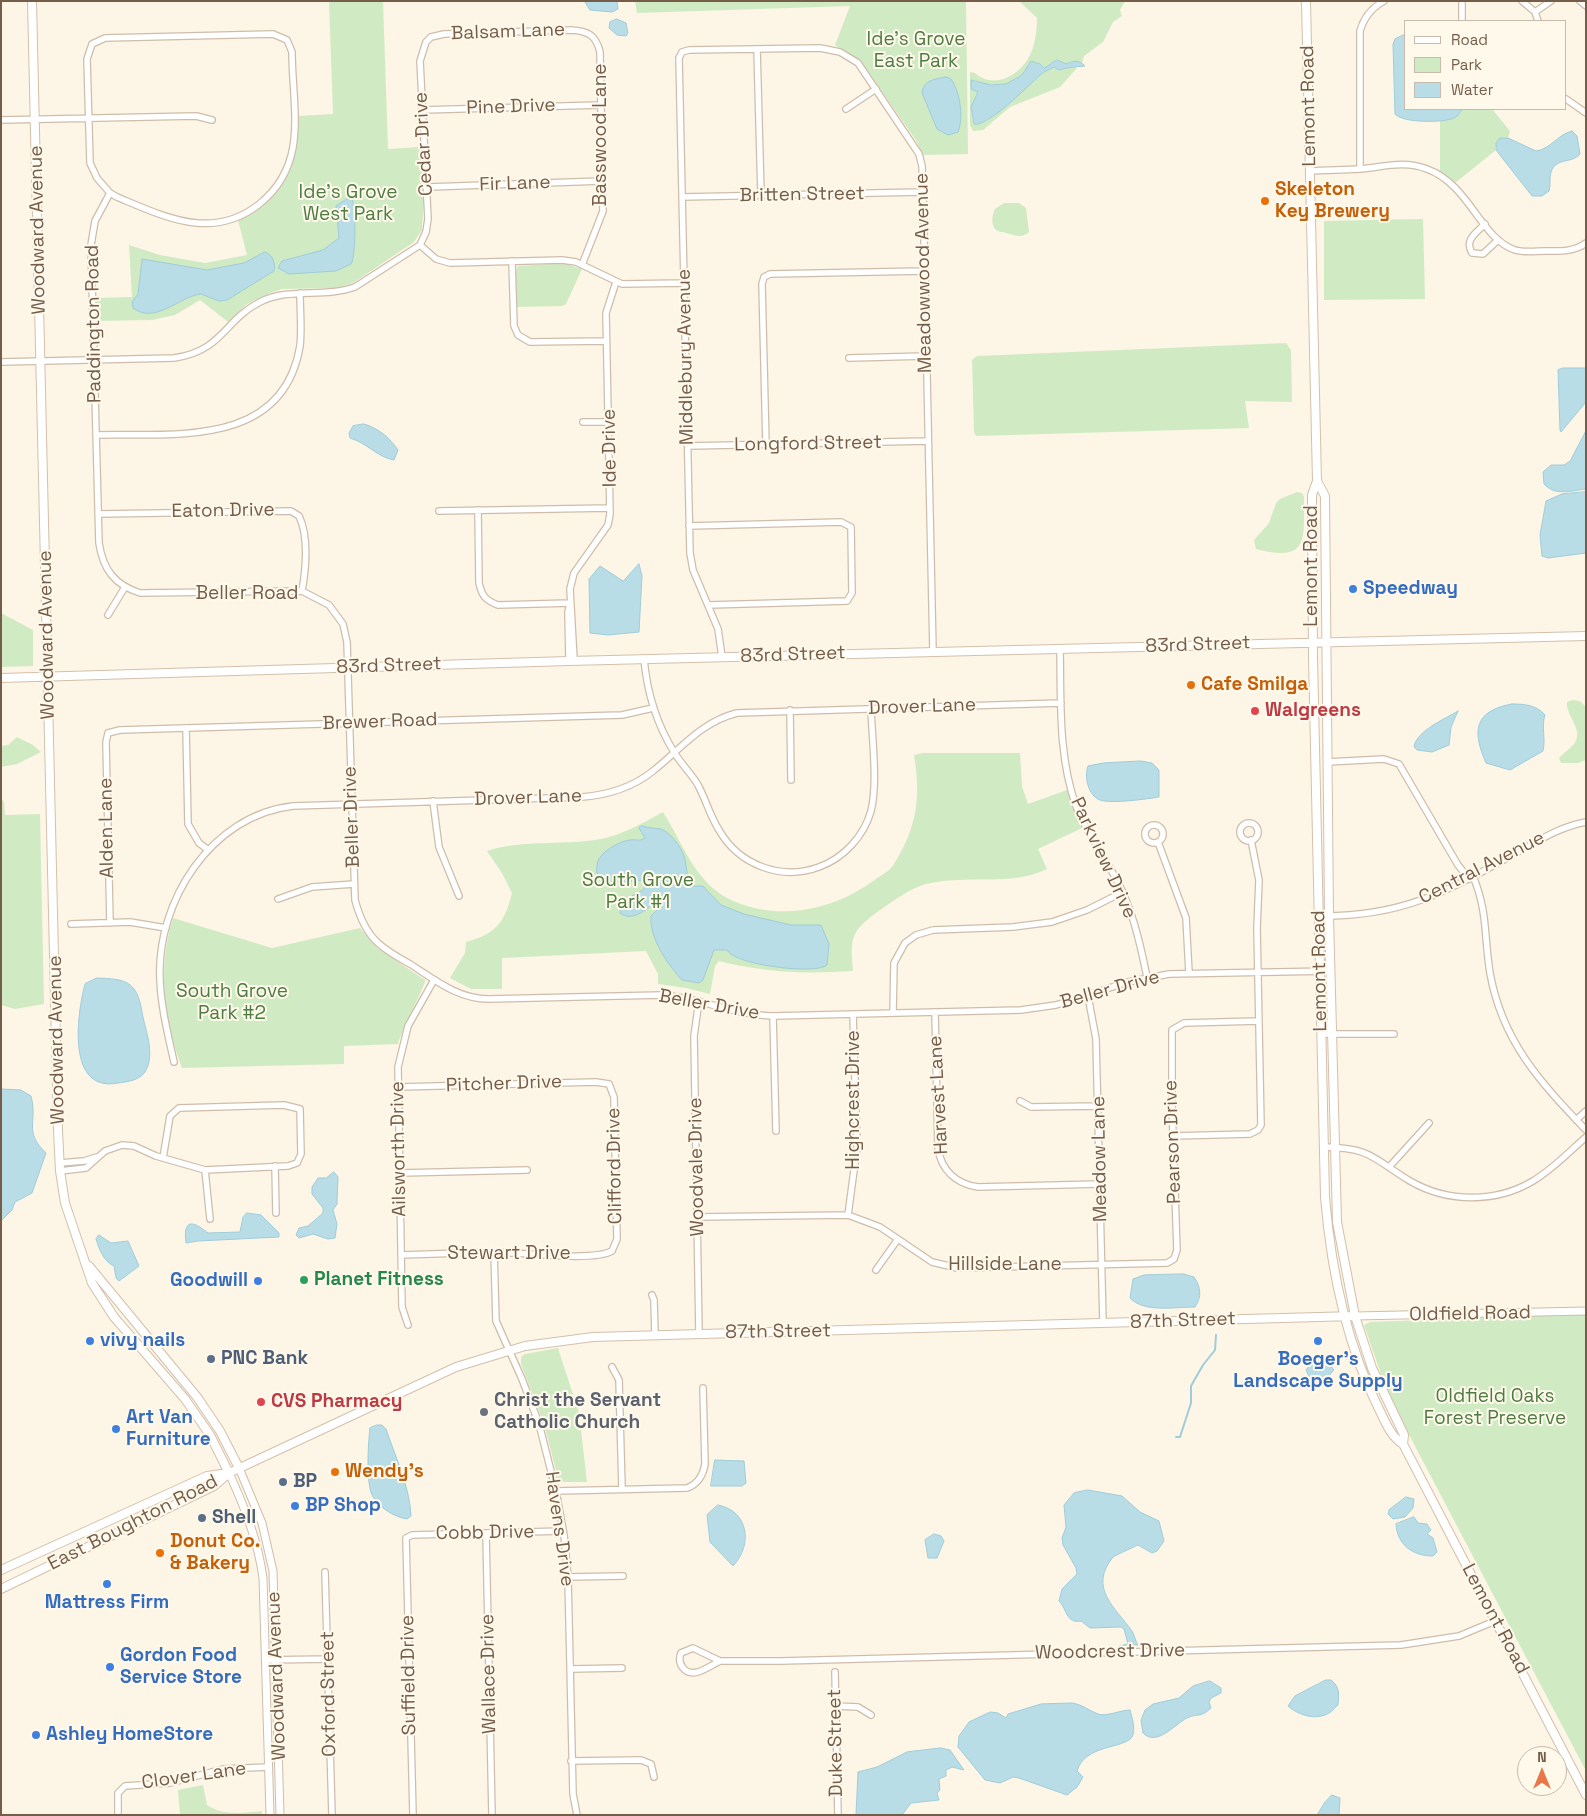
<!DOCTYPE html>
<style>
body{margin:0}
#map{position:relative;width:1587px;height:1816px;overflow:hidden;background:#fdf5e5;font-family:"Space Grotesk",sans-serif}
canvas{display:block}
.frame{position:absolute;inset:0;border:2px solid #765d4a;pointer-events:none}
.legend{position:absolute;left:1404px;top:20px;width:162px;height:90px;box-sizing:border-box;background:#fff9ec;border:1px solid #c8bbab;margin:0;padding:6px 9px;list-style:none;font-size:15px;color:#765d4a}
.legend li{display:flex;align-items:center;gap:10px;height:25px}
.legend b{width:25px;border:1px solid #c8bbab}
.north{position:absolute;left:1517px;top:1746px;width:50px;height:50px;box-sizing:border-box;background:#fff9ec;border:1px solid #c8bbab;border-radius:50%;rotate:0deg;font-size:14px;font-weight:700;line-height:20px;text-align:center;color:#765d4a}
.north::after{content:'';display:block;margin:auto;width:18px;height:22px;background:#e97748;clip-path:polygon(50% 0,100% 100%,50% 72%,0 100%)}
</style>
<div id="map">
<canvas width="1587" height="1816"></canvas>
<div class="frame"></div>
<ul class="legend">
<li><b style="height:6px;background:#fff"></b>Road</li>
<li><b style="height:14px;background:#d0ebc3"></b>Park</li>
<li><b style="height:14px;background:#b9dde7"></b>Water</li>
</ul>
<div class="north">N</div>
</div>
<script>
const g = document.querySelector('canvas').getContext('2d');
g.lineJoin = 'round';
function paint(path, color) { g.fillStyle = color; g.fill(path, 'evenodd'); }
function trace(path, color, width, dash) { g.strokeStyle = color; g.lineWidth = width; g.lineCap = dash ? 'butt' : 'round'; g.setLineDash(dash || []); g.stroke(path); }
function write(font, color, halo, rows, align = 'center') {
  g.font = font + ' "Space Grotesk",sans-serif'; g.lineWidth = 4; g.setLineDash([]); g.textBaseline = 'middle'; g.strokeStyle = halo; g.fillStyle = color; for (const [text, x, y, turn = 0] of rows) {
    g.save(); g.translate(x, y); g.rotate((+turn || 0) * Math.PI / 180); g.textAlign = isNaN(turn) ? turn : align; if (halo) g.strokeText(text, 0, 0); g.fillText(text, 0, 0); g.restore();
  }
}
const green = new Path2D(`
 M329 1H383L388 149 420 147 424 197 422 230 414 242 353 283 337 288 282 289 270 293 247 304 228 322 200 300 175 315 152 320 96 321V298L132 297 129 245 160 255 205 263 247 255 238 220C285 198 297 165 297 116L333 114Z
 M635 1H966L968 154 923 155 917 142 861 61 835 45 850 6 637 13Z
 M1019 1H1125L1120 10 1122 16 1113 22 1103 42 1084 56 1082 63 1071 61 1066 64 1057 60 1044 68 1040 64 1031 61C1027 65 1026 71 1023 75 1010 88 990 87 974 80L970 86 978 92C972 104 970 111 974 124L985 122 991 118 1043 72 1054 67 1061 70 1065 67 1077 68 1060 87 1010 107 983 130 973 131 970 125V72L975 73C993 89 1018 77 1029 57 1035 46 1037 31 1037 18Z
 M1462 109H1492L1510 131 1508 138 1503 137 1495 147 1496 150 1455 183 1440 172V120L1454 118Z
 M1004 203H1019L1026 208 1029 232C1021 239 1016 235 1006 233 1003 231 1002 233 998 231 990 227 992 215 995 209Z
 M1423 219 1425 299 1324 300V221Z
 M563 263 582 269 566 304 562 306 516 307 515 274 518 266Z
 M1286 343 1291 350 1292 402 1245 401 1249 428 976 436 974 432 972 360 977 356Z
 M1297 492 1302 493 1304 497C1304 540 1309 563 1256 549L1254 540 1269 523 1276 503 1280 499Z
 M1 613 33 630V666L1 667Z
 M1572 700 1580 701 1586 707V760L1578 763H1561L1559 758C1563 753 1570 749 1574 744 1585 730 1565 715 1567 702Z
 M17 737 33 745 41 752 17 764 1 767V746L8 745Z
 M923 753H1020L1022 786 1028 804 1067 790 1082 828 1038 849 1047 869C1010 887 966 874 926 884 911 888 893 901 880 910 851 931 850 936 853 971 804 974 767 973 719 961L715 966 710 994 686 988 658 984V974L646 951 502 958V989H471L450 978 465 953 466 942C496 934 505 922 512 893L502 873 487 851C521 840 560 845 595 840 621 836 641 824 663 812 683 843 694 881 729 899 776 922 832 911 873 881 880 876 890 871 894 864 917 827 921 798 914 755Z
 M1 798 4 802 5 815 40 814 44 1004 15 1009 1 1005Z
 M173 918 272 948 360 928 377 948 425 980C426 985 401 1031 398 1044L344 1046V1064L182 1068C164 1020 157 968 173 918Z
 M1586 1314V1771L1397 1412 1384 1383 1364 1325 1370 1322Z
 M558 1348 579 1413 587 1482H559L544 1424 521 1364V1357L525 1354Z
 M203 1785 207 1805C223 1816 243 1813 262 1811V1815H180L178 1790Z`);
const water = new Path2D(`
 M617 1 618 9 612 12 590 10 585 2Z
 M617 19 626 23 628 33 626 36 617 35 609 28 610 22Z
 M1406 34V109H1462C1460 113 1458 116 1454 118 1444 123 1402 123 1395 114L1393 44 1395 39Z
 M1057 60 1066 64C1073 60 1080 60 1085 66 1076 67 1068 67 1059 70L1054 67C1049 70 1044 71 1040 75 1029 85 987 128 974 124L971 107 978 92 971 89V80L991 85 1006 84 1022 75 1031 61 1040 64 1044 68Z
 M946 77 951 79C960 92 964 117 958 132L948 135 937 129 922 93C923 80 935 79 946 77Z
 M1572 131 1577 136 1580 154C1572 164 1556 157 1551 172 1549 178 1551 185 1549 191L1542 196H1532L1496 150V143L1500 138H1508L1536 151C1551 149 1558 134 1572 131Z
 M347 199H352C356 207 356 258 351 264L336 271 289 274 278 268 282 261 323 250 339 238 336 206Z
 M265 252C273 255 276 264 274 271L227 300 219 301 201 294C180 296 155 325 133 308L132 302 138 294 142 259 207 270 244 263Z
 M1563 368H1586V402L1561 432 1560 430 1558 370Z
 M364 424C378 428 389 437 398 450L394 460C377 457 367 443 350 438L349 433 353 426Z
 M1586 431V489C1570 491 1555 496 1544 484L1543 472 1551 465H1564L1570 461Z
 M1586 492V553L1548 558 1542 556 1540 535 1546 501 1562 494Z
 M639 564 642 576 639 632 608 635 590 633 589 579 600 566 623 581Z
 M1512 704C1524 704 1537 705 1545 715 1541 727 1546 738 1543 751L1510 770 1486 763C1473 733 1472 711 1512 704Z
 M1458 711 1451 727 1449 745 1432 752 1417 750 1414 747C1416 731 1445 719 1458 711Z
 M1141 761 1152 763 1159 770V797C1147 799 1111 804 1100 800 1088 796 1084 776 1088 766L1103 763Z
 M642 826C649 828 654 828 661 829 669 831 682 848 684 856 687 865 686 876 691 886H703L721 905 744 914 791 925H821L829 944 827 965C816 975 734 965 727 950H714L703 980 699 983 682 980C668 965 649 938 651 916L660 907V904L654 903C645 911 631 922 620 913L621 906 633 895 643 890 647 883 644 880 614 882 602 879C597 876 596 872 597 865 598 853 619 841 630 840 637 839 639 842 645 838L639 828Z
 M97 978C126 979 137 981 142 1012 145 1030 156 1054 145 1072 140 1080 127 1082 118 1083 66 1093 77 1014 85 984Z
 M1 1089 21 1090 31 1096C38 1122 23 1131 46 1153L32 1193 15 1202 12 1210 1 1221Z
 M334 1172 338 1177 337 1204 333 1210 337 1224 335 1238 328 1239 313 1234 299 1238 296 1235 299 1228 308 1226 323 1213V1208L312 1194V1187L318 1178H326Z
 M247 1213 261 1215 279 1233V1237L198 1241 186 1243C183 1219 192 1220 208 1233L240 1232 243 1217Z
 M99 1235 111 1243 128 1241 139 1266 119 1281 116 1278 114 1266C104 1262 99 1249 96 1239Z
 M1184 1274 1194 1277C1201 1287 1202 1297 1195 1307 1175 1307 1144 1313 1130 1298L1133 1279 1144 1275Z
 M1319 1361 1328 1362 1334 1370 1324 1381H1311L1306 1370 1310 1365Z
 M377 1425H382L386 1429C395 1456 410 1487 411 1516L407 1519C394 1517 378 1507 372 1495 366 1481 368 1444 370 1428Z
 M715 1460 744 1461 746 1483 742 1486H711Z
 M1088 1490 1122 1496 1140 1512 1159 1521 1164 1541 1157 1551 1152 1553 1138 1545C1136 1546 1116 1555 1113 1557 1088 1588 1115 1607 1132 1631 1135 1636 1135 1641 1138 1645L1119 1646 1128 1644 1124 1629 1121 1627 1090 1628 1081 1621C1066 1624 1067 1609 1059 1601L1062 1589 1077 1574 1076 1568 1063 1545 1062 1538 1066 1527 1064 1505 1074 1493Z
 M1406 1497 1414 1499 1413 1508 1405 1517 1393 1519 1388 1514 1389 1510Z
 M718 1505C749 1511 753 1545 733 1566L710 1542 707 1515Z
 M1414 1517 1418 1523 1427 1524 1431 1530 1427 1534 1433 1538 1437 1552 1433 1556C1413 1556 1397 1545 1396 1524Z
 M934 1534 941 1536 944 1541 937 1558H928L925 1540Z
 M1326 1680H1331C1340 1687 1339 1694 1338 1705 1335 1707 1332 1712 1329 1713 1316 1721 1298 1715 1288 1706L1295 1696Z
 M1210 1681 1221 1688V1693L1211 1698 1209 1702 1211 1708C1199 1719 1200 1712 1187 1718 1175 1724 1157 1747 1143 1733L1141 1720 1145 1710 1153 1704 1179 1698 1193 1686Z
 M1073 1703C1083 1705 1088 1710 1098 1714 1106 1717 1121 1710 1130 1710 1132 1717 1136 1730 1132 1737 1124 1749 1085 1744 1077 1771L1083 1777 1077 1787 1067 1795 1019 1778 1013 1777 1000 1783 985 1780 958 1747 959 1736 969 1722 990 1712 998 1713 1006 1718 1008 1714 1041 1704Z
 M941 1748 950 1750 964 1770 952 1767 946 1770V1776L939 1779 940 1790 937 1793 939 1800 911 1803 902 1815H856L858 1772 877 1767 907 1752Z
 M1332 1795 1340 1798 1339 1815H1317L1325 1802Z`);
const stream = new Path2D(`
 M1176 1437H1180L1191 1403V1386L1203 1365 1215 1350 1216 1335`);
const minor = new Path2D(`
 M1462 1V21
 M1522 1 1535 12 1538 21
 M1580 1 1586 6
 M1535 12 1551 1
 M273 34 287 40 292 52C292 83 298 117 293 147 285 193 244 227 197 223 171 221 141 207 117 197L110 193 97 178 90 163 87 59 92 44 105 38Z
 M757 49 761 195
 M1566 99 1586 113
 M846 109 876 89
 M422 110 601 105
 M1 120 196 116 212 120
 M1360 168V31C1364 17 1371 8 1384 1
 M1310 171C1326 170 1343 170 1360 169 1383 167 1404 160 1427 169 1469 184 1481 239 1515 250 1525 253 1536 251 1545 251 1560 251 1574 252 1586 243
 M428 187 602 181
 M110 193 95 221 91 245 99 543C103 570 115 585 140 593L302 591 329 605 343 624 347 642 355 900C359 915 366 932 378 943 387 951 399 958 410 964 435 980 458 999 489 999L662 995C700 998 734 1015 773 1016L1021 1010 1056 1005 1128 982 1169 974 1331 971
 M682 197 923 192
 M1485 224C1476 233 1464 240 1472 253L1483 254 1498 240
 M420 245 436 259 450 263 562 260 576 262 622 284 684 283
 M512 261 514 326 518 335 530 342 606 341
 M849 358 926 356
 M1 362 174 358C223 351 224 320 260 302 289 287 324 298 355 287L420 245 426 232 428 219 420 61 426 42 431 37 444 34 571 30C588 31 596 35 600 52L603 211 582 265
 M583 422H609
 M96 435C172 433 283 449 300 346 302 329 300 310 300 293
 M766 445 762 284 764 277 770 274 924 271
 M688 446 928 441
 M478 510 479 583C482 596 485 600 498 605L570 603
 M439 511 610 508
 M98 514 291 511 299 516C309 537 306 568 302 591
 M689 526 841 522 851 527 852 593 847 601 709 605
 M108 615 125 587
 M1060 648C1061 700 1058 756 1076 806 1088 837 1110 863 1123 893 1135 920 1141 948 1147 977
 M722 657 718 629 693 570 690 553 679 58 682 52 689 50 820 48 840 52 858 63 919 154 922 166 923 192 933 651
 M644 659C647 692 656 723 674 752 681 764 691 773 698 785 706 800 710 816 719 830 739 865 781 881 819 867 844 858 864 836 871 811 878 783 872 738 871 709
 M574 660 570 589 574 573 608 525 610 514 606 313 616 282
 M569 661 568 612 570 603
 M790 710 791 780
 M186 728 188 824 199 843 207 849
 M1327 762 1384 759 1399 764 1458 865 1469 879
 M433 801 439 847 459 896
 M1240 832a9 9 0 1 1 18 0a9 9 0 1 1-18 0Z
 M1145 834a9 9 0 1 1 18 0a9 9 0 1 1-18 0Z
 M1158 842 1186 918 1189 973
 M1473 876C1488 912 1484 937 1490 973 1502 1041 1540 1082 1586 1130
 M278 899 312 887 354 884
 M1319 916C1402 917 1446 892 1516 853 1540 840 1559 827 1586 822
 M110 923 106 742 108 733 120 730 622 715 653 708
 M71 924 130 922 166 928
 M1088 996 1096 1039 1103 1323
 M699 1001 694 1036 699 1334
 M935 1012 938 1148C941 1170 956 1184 978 1187L1100 1184
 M893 1013 894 963 905 943 916 935 933 930 1013 927 1052 922 1087 910 1123 892
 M773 1016 776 1131
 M1321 1034H1394
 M174 1062C168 1035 161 1007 160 980 156 902 211 815 293 806L582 797C608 795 633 787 653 771 681 749 701 722 737 713L1061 703
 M398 1087 596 1082 609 1084 614 1097 617 1239 612 1251C593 1262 518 1252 493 1252 462 1253 431 1254 401 1255
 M1020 1101 1031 1107 1098 1106
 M1576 1120 1586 1111
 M1173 1136 1250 1134 1258 1130 1261 1125 1257 928 1259 880 1251 840
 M1324 1147C1372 1148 1372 1158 1410 1181 1448 1203 1496 1203 1533 1181 1553 1169 1569 1152 1586 1137
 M60 1163 84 1161 97 1157
 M275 1166 276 1213
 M1390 1166 1429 1123
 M205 1170 210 1219
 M60 1171 86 1168 105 1151 122 1145 134 1146 156 1156 205 1170 288 1166 297 1163 301 1154 300 1109 284 1105 179 1108 170 1116 163 1158
 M400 1173 527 1170
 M848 1215 857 1148 853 1014
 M698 1217 848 1215 880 1227 932 1262 957 1268 1167 1263 1174 1259 1177 1250 1172 1106V1030L1184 1023 1259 1021
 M494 1252 496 1321 522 1379 539 1424 556 1491 564 1535 568 1577 573 1794 577 1815
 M876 1270 898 1239
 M652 1295 654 1300 655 1335
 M408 1325 402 1307 398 1067 408 1026 434 980
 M612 1367 619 1380 622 1489
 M556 1491 687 1488C698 1484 703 1476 705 1464L703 1388
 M486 1534 492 1815
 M325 1572 332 1815
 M568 1577 623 1576
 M266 1660 328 1659
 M720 1661C709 1666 693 1680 683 1668 679 1663 679 1658 681 1653L693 1648 720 1661H781L1401 1645 1459 1636 1495 1621
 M571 1669 622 1668
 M835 1672 838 1815
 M836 1706 858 1707 871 1715
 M571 1761 641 1760 651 1764 654 1777
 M118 1815V1793L125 1786 170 1783 223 1769 268 1767
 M413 1815 406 1538 412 1535 563 1531`);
const tertiary = new Path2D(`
 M1355 1316 1586 1311
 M239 1468 262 1523 273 1571 280 1815
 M229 1473C245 1508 258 1541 263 1578L270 1815`);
const secondary = new Path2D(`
 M32 1 58 1130 60 1171 65 1203 92 1283 114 1317 185 1399 210 1435 229 1473
 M1306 1 1317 481 1312 495 1313 657 1325 1197C1331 1269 1345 1341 1378 1407 1385 1421 1390 1436 1403 1444L1586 1795
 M1317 481 1325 496 1329 916 1337 1222 1355 1316 1372 1368 1404 1435 1403 1444
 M1 678 569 661 1586 636
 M89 1266 197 1397 220 1431 239 1468
 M1 1570 207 1476 229 1473
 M1 1589 214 1486 229 1473 456 1367 525 1346 593 1337 1355 1316`);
const markers = [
 [1265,201,5,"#e8710a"],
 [1353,589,5,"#3f7fe0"],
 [1191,685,5,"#e8710a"],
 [1255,711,5,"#e0444e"],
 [304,1280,5,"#2e9e5b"],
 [258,1281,5,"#3f7fe0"],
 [90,1341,5,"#3f7fe0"],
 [1318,1341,5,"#3f7fe0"],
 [211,1359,5,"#5c6f8a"],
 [261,1402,5,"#e0444e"],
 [484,1412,5,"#6b7280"],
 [116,1429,5,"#3f7fe0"],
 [335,1472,5,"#e8710a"],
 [283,1482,5,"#5c6f8a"],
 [295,1506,5,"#3f7fe0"],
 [202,1518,5,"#5c6f8a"],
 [160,1553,5,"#e8710a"],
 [107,1584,5,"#3f7fe0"],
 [110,1667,5,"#3f7fe0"],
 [36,1735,5,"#3f7fe0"]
];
const streetNames = [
 ["Balsam Lane",508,32,-2],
 ["Lemont Road",1309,106,-91],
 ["Pine Drive",511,107,-2],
 ["Basswood Lane",601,135,-90],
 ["Cedar Drive",424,144,-93],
 ["Fir Lane",515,184,-2],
 ["Britten Street",802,195,-1],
 ["Woodward Avenue",38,230,-91],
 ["Meadowwood Avenue",924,273,-91],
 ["Paddington Road",94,324,-91],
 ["Middlebury Avenue",686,357,-91],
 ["Longford Street",808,444,-1],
 ["Ide Drive",610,448,-91],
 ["Eaton Drive",223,511,-1],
 ["Lemont Road",1312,566,-90],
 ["Beller Road",247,594],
 ["Woodward Avenue",47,635,-91],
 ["83rd Street",1198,645,-2],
 ["83rd Street",793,655,-2],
 ["83rd Street",389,666,-2],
 ["Drover Lane",922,707,-2],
 ["Brewer Road",380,722,-2],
 ["Drover Lane",528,798,-2],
 ["Beller Drive",352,817,-92],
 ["Alden Lane",107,828,-91],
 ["Parkview Drive",1103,858,65],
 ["Central Avenue",1482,868,-27],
 ["Lemont Road",1320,971,-91],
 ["Beller Drive",1110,990,-15],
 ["Beller Drive",709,1005,10],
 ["Woodward Avenue",57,1040,-91],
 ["Pitcher Drive",504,1084,-2],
 ["Harvest Lane",939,1095,-93],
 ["Highcrest Drive",854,1100,-90],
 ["Pearson Drive",1173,1142,-92],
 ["Ailsworth Drive",399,1149,-91],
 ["Meadow Lane",1100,1159,-91],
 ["Clifford Drive",615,1166,-91],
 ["Woodvale Drive",697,1167,-91],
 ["Stewart Drive",509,1254],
 ["Hillside Lane",1005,1265],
 ["Oldfield Road",1470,1314,-1],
 ["87th Street",1183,1321,-2],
 ["87th Street",778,1332,-1],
 ["East Boughton Road",133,1523,-27],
 ["Havens Drive",559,1529,82],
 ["Cobb Drive",485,1533,-1],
 ["Lemont Road",1495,1619,62],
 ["Woodcrest Drive",1110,1652,-1],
 ["Wallace Drive",489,1674,-91],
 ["Suffield Drive",409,1675,-91],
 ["Woodward Avenue",277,1676,-92],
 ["Oxford Street",329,1694,-91],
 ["Duke Street",836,1743,-91],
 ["Clover Lane",194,1776,-8]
];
const parkNames = [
 ["Ide's Grove",916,40],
 ["East Park",916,62],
 ["Ide's Grove",348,193],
 ["West Park",348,215],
 ["South Grove",638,881],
 ["Park #1",638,903],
 ["South Grove",232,992],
 ["Park #2",232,1014],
 ["Oldfield Oaks",1495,1397],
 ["Forest Preserve",1495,1419]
];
const foodNames = [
 ["Skeleton",1275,190],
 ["Key Brewery",1275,212],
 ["Cafe Smilga",1201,685],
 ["Wendy's",345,1472],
 ["Donut Co.",170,1542],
 ["& Bakery",170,1564]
];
const shopNames = [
 ["Speedway",1363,589],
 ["Goodwill",248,1281,"right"],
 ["vivy nails",100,1341],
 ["Boeger's",1318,1360,"center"],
 ["Landscape Supply",1318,1382,"center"],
 ["Art Van",126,1418],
 ["Furniture",126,1440],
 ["BP Shop",305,1506],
 ["Mattress Firm",107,1603,"center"],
 ["Gordon Food",120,1656],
 ["Service Store",120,1678],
 ["Ashley HomeStore",46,1735]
];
const healthNames = [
 ["Walgreens",1265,711],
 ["CVS Pharmacy",271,1402]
];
const leisureNames = [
 ["Planet Fitness",314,1280]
];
const serviceNames = [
 ["PNC Bank",221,1359],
 ["BP",293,1482],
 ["Shell",212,1518]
];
const worshipNames = [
 ["Christ the Servant",494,1401],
 ["Catholic Church",494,1423]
];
paint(green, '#d0ebc3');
paint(water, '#b9dde7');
trace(water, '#9fccd9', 1);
trace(stream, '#9fccd9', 2);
trace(minor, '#cfbdab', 8);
trace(tertiary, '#cfbdab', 9);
trace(secondary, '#d4c0ab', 10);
trace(minor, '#fff', 5.5);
trace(tertiary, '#fff', 7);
trace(secondary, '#fff', 8);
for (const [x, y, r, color] of markers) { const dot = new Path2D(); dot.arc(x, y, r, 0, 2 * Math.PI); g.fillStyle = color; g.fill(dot); trace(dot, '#fff9ec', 2); }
write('19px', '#765d4a', '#fff9ec', streetNames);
write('19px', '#4e7c42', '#fff9ec', parkNames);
write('bold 19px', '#c56008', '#fff9ec', foodNames, 'left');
write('bold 19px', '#366cbe', '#fff9ec', shopNames, 'left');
write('bold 19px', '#be3a42', '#fff9ec', healthNames, 'left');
write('bold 19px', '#27864d', '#fff9ec', leisureNames, 'left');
write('bold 19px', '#4e5e75', '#fff9ec', serviceNames, 'left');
write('bold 19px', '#5b616d', '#fff9ec', worshipNames, 'left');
</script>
